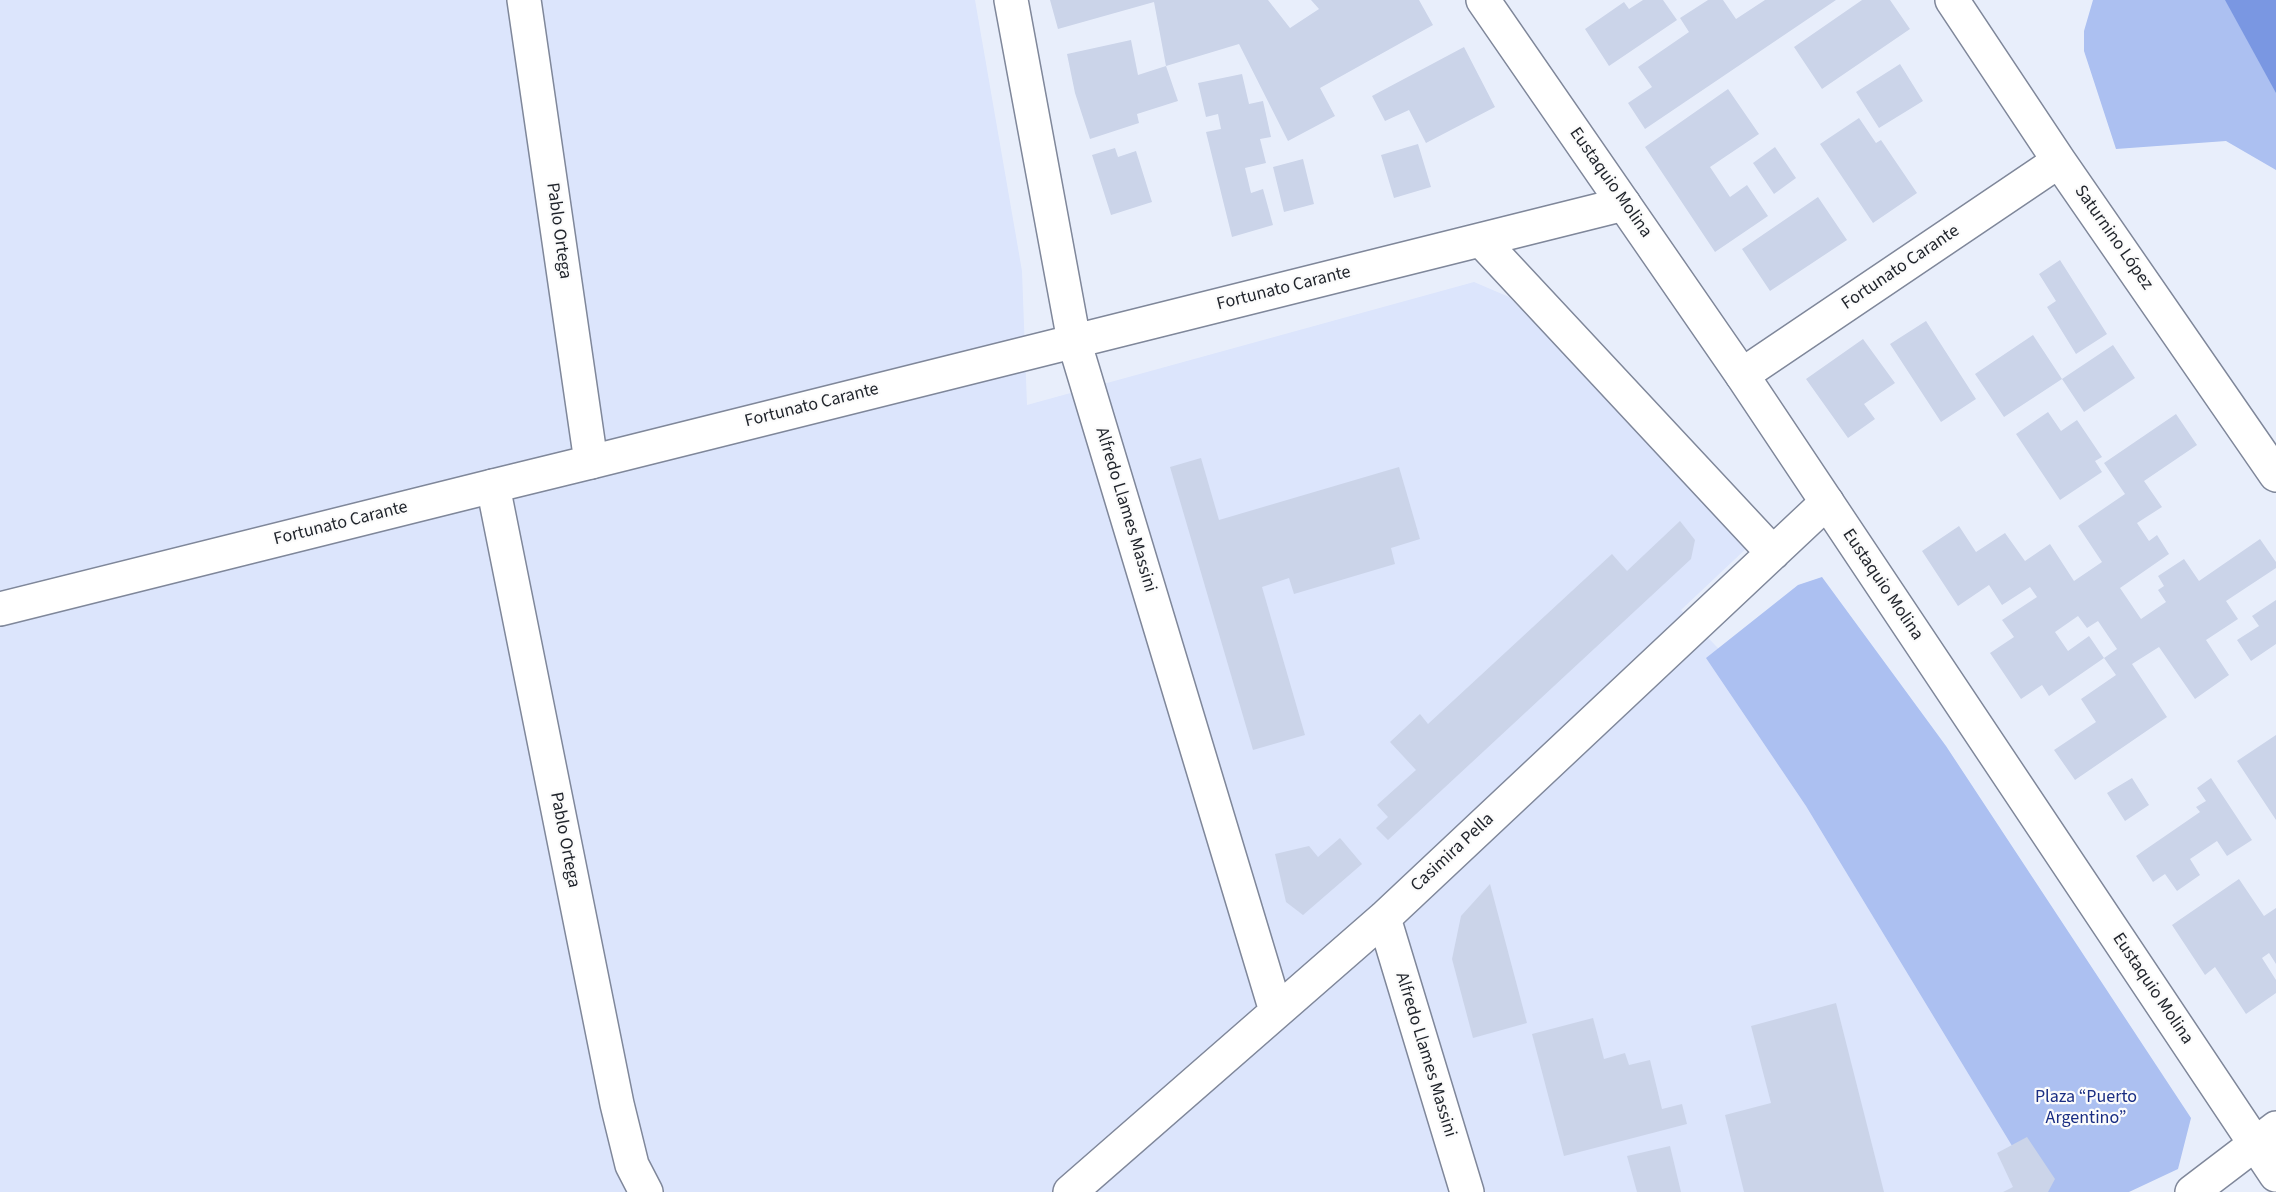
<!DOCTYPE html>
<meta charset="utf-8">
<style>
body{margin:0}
canvas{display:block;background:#e8eefb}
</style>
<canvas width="2276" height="1192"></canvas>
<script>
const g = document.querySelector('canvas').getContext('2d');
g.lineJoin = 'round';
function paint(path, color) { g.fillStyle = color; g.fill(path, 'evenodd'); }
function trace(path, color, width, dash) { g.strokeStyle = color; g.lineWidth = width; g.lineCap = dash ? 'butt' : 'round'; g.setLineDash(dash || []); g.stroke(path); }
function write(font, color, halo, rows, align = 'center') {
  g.font = font + ' "Source Sans 3",sans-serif'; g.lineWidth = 4.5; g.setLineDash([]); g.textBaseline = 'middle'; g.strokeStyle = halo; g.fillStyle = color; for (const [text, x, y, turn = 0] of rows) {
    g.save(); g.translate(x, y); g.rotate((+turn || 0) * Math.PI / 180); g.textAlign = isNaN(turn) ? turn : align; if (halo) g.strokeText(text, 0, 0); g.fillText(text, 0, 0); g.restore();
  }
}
const built = new Path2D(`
 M0 0H975L1022 271 1027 405 1474 282 1509 297 1751 544 1681 610 1749 680 2092 1192H0Z`);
const green = new Path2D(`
 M2093 0H2276V170L2226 141 2116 149 2084 51V31Z
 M1822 577 1946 746 2191 1118 2178 1169 2129 1192H2040L1806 806 1706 658 1798 585Z`);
const water = new Path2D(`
 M2225 0H2276V93Z`);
const building = new Path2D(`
 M1050 0H1268L1290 28 1319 9 1311 0H1419L1433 25 1320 88 1335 116 1288 141 1239 44 1166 66 1154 2 1058 29Z
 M1643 0H1663L1677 20 1609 66 1585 29 1624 2 1629 9Z
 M1708 0H1723L1736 19 1765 0H1836L1645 129 1628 103 1652 87 1638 67 1689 32 1680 18Z
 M1862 0H1890L1910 29 1822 89 1794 47Z
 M1131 40 1138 75 1166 66 1178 101 1137 114 1139 123 1090 139 1075 93 1067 54Z
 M1464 47 1495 107 1426 143 1409 110 1385 121 1372 96Z
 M1900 64 1923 101 1879 128 1856 92Z
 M1242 74 1249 104 1263 101 1271 137 1260 139 1266 163 1245 168 1251 193 1263 189 1273 225 1232 237 1206 132 1221 129 1218 114 1206 117 1198 83Z
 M1728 89 1759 134 1710 167 1730 197 1747 185 1768 216 1715 252 1645 147Z
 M1859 118 1876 143 1881 140 1917 193 1873 223 1820 144Z
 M1418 144 1431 187 1394 198 1381 155Z
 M1775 147 1796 178 1774 194 1753 163Z
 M1115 148 1118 157 1136 151 1152 202 1111 215 1092 155Z
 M1303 159 1314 204 1284 212 1273 167Z
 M1818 197 1847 240 1770 291 1742 249Z
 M2060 260 2107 334 2076 354 2047 307 2056 301 2039 274Z
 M1926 321 1976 399 1941 422 1890 344Z
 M2033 335 2062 379 2004 417 1975 374Z
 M1863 339 1895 383 1864 404 1875 419 1848 438 1806 379Z
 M2113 345 2135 378 2084 412 2062 379Z
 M2048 412 2061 431 2077 420 2102 457 2095 461 2102 472 2060 500 2016 434Z
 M2176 414 2197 445 2144 481 2162 507 2137 523 2149 541 2157 535 2169 554 2120 588 2141 619 2166 602 2158 590 2164 586 2158 576 2184 559 2199 581 2260 539 2276 562V568L2226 601 2238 619 2206 640 2229 675 2195 699 2159 647 2132 664 2167 717 2075 780 2054 750 2096 722 2081 699 2116 675 2104 658 2117 649 2098 621 2087 628 2078 616 2055 632 2068 651 2089 636 2104 658 2049 696 2042 685 2021 699 1990 653 2014 637 2002 620 2037 597 2030 587 2002 605 1989 585 1958 606 1922 551 1959 526 1976 552 2005 533 2025 561 2050 544 2074 581 2102 562 2078 526 2125 494 2104 463Z
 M1201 458 1219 520 1399 467 1420 539 1391 548 1395 564 1294 594 1289 578 1262 587 1305 735 1253 750 1170 467Z
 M1680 521 1695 540 1691 559 1388 840 1376 828 1388 817 1377 805 1416 770 1390 742 1420 714 1428 724 1612 554 1627 571Z
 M2276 600V644L2251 661 2237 640 2259 626 2252 616Z
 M2276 735V820L2237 761Z
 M2132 778 2149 805 2125 821 2107 793Z
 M2211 778 2252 840 2227 856 2217 841 2190 859 2200 875 2177 891 2165 874 2153 882 2136 856 2200 812 2196 807 2206 801 2197 788Z
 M1340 838 1362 864 1303 915 1286 902 1275 854 1309 846 1318 857Z
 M2239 879 2264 916 2276 908V964L2269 953 2262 958 2276 980V993L2246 1014 2215 967 2205 975 2172 925Z
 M1490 884 1527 1023 1473 1038 1452 959 1461 916Z
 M1836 1003 1884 1192H1744L1725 1115 1771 1103 1751 1026Z
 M1593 1018 1604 1059 1625 1053 1629 1065 1650 1060 1662 1109 1682 1104 1687 1124 1564 1156 1532 1034Z
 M2027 1137 2055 1179 2048 1192H2003L2013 1187 1997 1153Z
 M1670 1146 1681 1192H1637L1627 1156Z`);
const street = new Path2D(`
 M1011 0 1074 341 1276 1011
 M1952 0 2059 161 2276 475
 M1481 240 1773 553
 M1742 375 2059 161
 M591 462 1624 204
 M0 609 493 486
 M1384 918 1467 1192
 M1070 1192 1384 918 1827 502
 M2192 1192 2276 1128`);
const secondary = new Path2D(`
 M524 0 591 462 493 486 617 1104 632 1165 646 1192
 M1483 0 1742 375 2276 1175`);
const streetNames = [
 ["Eustaquio Molina",1610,183,55],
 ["Pablo Ortega",558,231,82],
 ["Saturnino López",2113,238,55],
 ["Fortunato Carante",1901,268,-34],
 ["Fortunato Carante",1284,289,-14],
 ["Fortunato Carante",812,406,-14],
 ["Alfredo Llames Massini",1125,510,73],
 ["Fortunato Carante",341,524,-14],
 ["Eustaquio Molina",1882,585,56],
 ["Pablo Ortega",564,840,79],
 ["Casimira Pella",1453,853,-43],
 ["Eustaquio Molina",2152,989,56],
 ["Alfredo Llames Massini",1425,1055,73]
];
const parkNames = [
 ["Plaza “Puerto",2086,1098],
 ["Argentino”",2086,1119]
];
paint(built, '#dce5fc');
paint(green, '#acc0f1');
paint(water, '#7a97e2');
paint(building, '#cbd4e9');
trace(street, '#7f879a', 36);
trace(secondary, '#7f879a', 36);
trace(street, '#fff', 33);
trace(secondary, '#fff', 33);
write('18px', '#1f232a', '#fbfbfb', streetNames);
write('18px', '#192d83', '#fbfbfb', parkNames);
</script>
